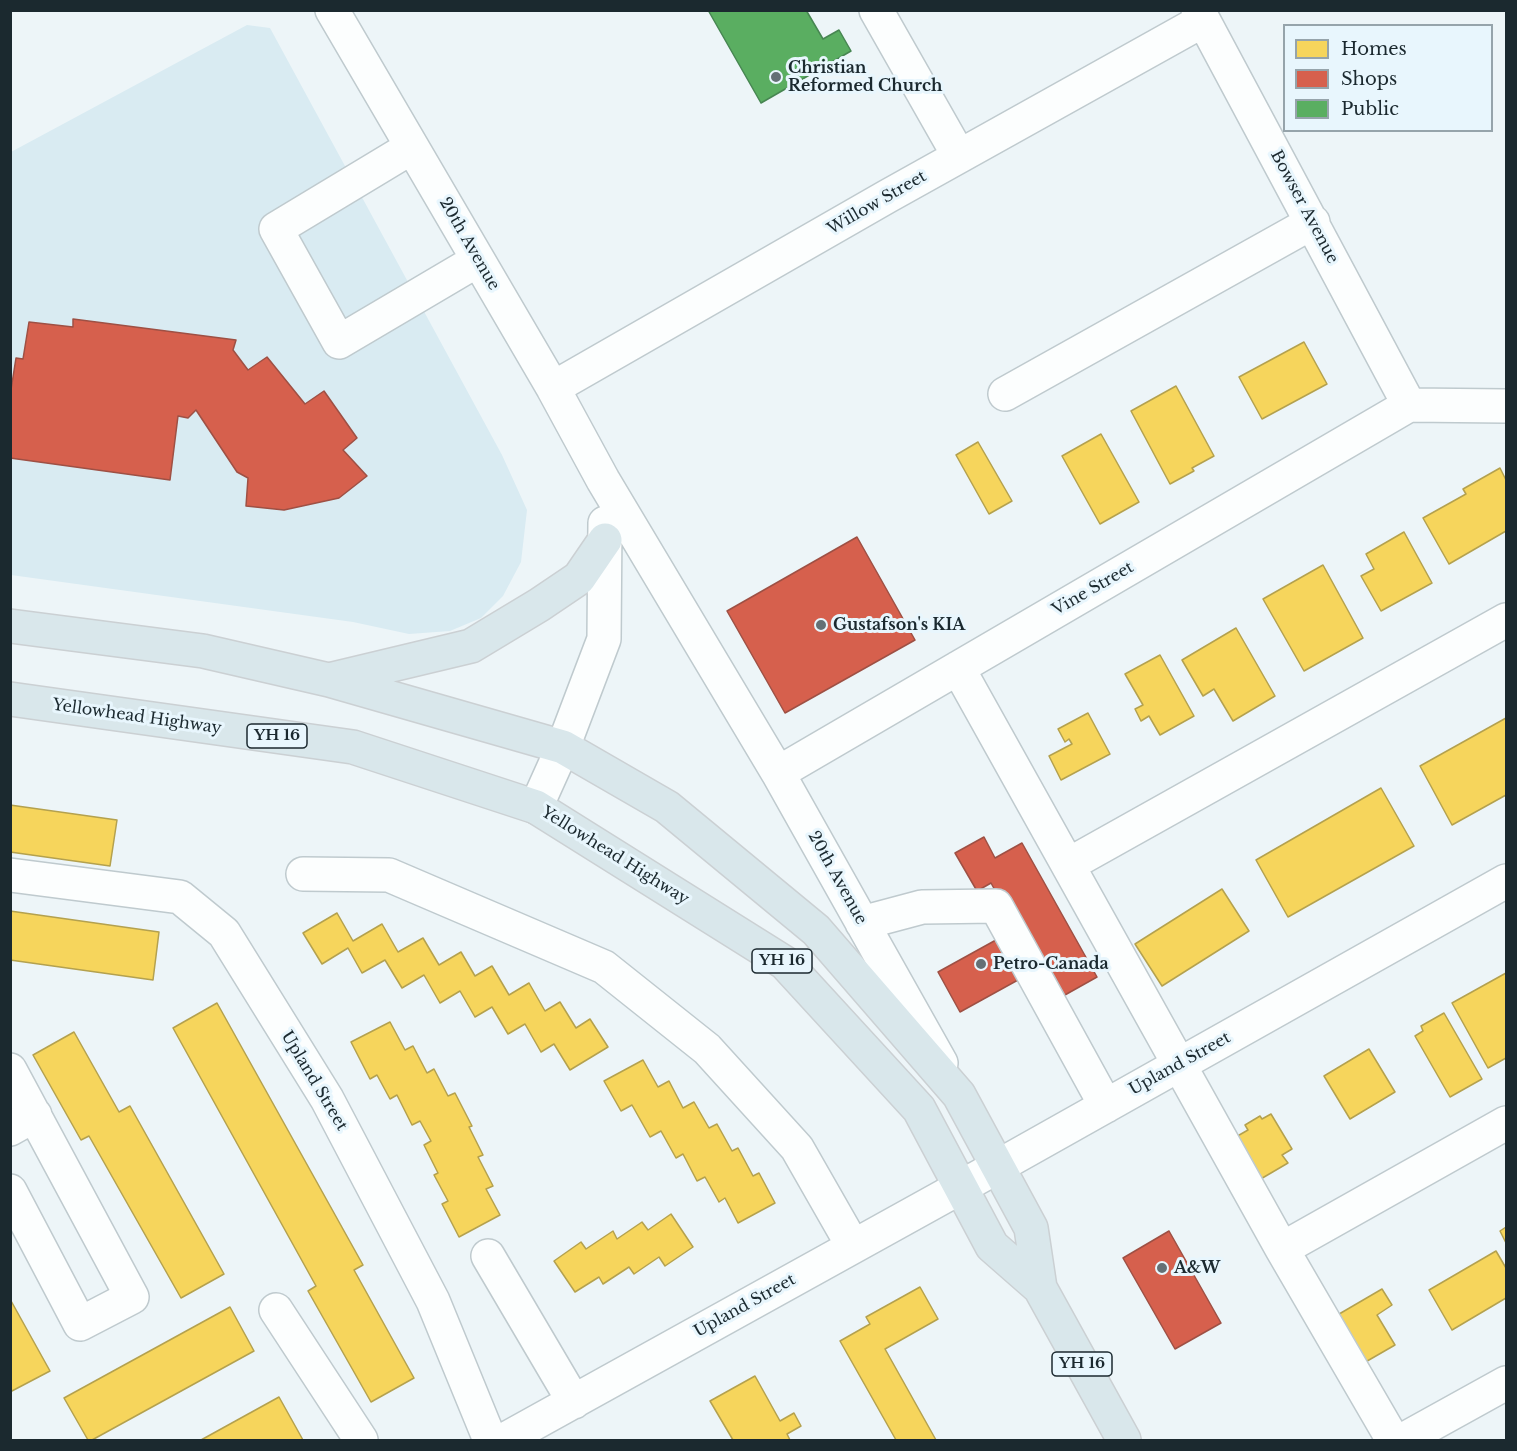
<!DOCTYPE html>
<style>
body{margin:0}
#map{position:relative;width:1517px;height:1451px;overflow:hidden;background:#edf5f8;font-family:"Libre Baskerville",serif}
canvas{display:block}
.frame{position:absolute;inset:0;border:12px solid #1b292f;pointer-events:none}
.legend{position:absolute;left:1283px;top:24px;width:210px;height:108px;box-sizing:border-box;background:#e8f6fd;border:2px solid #96a4ab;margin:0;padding:8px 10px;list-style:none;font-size:18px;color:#1b292f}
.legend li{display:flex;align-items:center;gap:12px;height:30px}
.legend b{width:30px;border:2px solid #96a4ab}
</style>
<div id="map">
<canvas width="1517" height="1451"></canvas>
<div class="frame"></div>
<ul class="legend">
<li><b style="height:16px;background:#f6d55c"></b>Homes</li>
<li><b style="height:16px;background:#d6604d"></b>Shops</li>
<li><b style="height:16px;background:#5aae61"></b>Public</li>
</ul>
</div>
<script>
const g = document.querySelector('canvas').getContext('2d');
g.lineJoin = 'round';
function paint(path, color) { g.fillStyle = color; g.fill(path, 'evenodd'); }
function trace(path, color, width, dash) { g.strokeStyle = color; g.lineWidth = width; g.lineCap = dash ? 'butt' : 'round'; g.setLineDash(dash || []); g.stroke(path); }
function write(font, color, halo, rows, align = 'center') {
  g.font = font + ' "Libre Baskerville",serif'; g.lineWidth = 6; g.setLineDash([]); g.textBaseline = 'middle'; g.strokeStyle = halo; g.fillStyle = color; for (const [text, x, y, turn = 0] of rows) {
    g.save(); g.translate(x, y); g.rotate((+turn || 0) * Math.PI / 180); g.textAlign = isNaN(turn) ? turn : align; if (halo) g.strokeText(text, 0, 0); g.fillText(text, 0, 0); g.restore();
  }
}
const built = new Path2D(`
 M247 25 270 28 502 455 527 510 521 562 503 596 481 618 450 631 409 634 353 622 11 575V152Z`);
const homes = new Path2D(`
 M1304 342 1327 384 1262 419 1239 377Z
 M1176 386 1214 456 1192 468 1194 471 1170 484 1131 411Z
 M1101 434 1139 502 1100 524 1062 456Z
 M978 442 1012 501 989 514 956 455Z
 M1500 468 1506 480V531L1449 564 1423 518 1466 494 1463 489Z
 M1404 532 1432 583 1381 611 1361 576 1374 569 1366 554Z
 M1323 565 1363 638 1304 671 1263 599Z
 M1236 628 1275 696 1233 721 1214 689 1203 696 1182 660Z
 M1160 655 1194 716 1160 735 1149 716 1141 721 1135 709 1143 705 1125 674Z
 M1088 713 1110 754 1061 780 1049 756 1072 744 1069 739 1065 742 1058 729Z
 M1506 718V795L1452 825 1420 766Z
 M1381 788 1414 846 1288 917 1256 860Z
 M10 805 117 820 110 866 10 852Z
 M1222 889 1249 931 1162 986 1135 944Z
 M10 911 159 932 153 980 10 960Z
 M337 913 353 941 382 924 398 952 423 938 439 965 461 952 475 976 492 966 509 995 529 983 545 1011 560 1002 576 1028 590 1019 608 1047 570 1070 554 1044 541 1052 525 1024 508 1034 492 1007 475 1017 460 991 440 1003 424 975 402 988 385 960 362 973 348 948 322 964 303 933Z
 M1506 973V1058L1488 1068 1452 1003Z
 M217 1003 363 1265 354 1270 414 1378 371 1402 308 1291 316 1286 173 1028Z
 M1444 1013 1482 1079 1450 1097 1415 1036 1423 1031 1421 1026Z
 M390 1022 405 1050 413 1046 427 1073 434 1069 448 1096 455 1093 472 1126 469 1127 483 1155 478 1157 493 1186 486 1189 500 1215 459 1237 442 1204 448 1201 434 1175 438 1173 424 1145 431 1141 420 1121 412 1125 397 1095 390 1099 377 1075 370 1079 351 1042Z
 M74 1032 119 1112 130 1106 224 1274 181 1298 89 1136 81 1140 33 1055Z
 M1369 1049 1395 1092 1350 1119 1324 1076Z
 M643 1060 658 1087 669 1081 683 1108 694 1102 709 1128 717 1124 732 1151 738 1148 753 1176 759 1173 775 1203 738 1223 725 1198 719 1202 705 1177 697 1181 683 1154 676 1158 661 1131 650 1137 632 1105 621 1111 604 1081Z
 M1271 1114 1292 1149 1282 1155 1288 1163 1259 1180 1234 1138 1248 1130 1245 1125 1260 1116 1262 1119Z
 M671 1214 693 1247 665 1266 659 1257 634 1274 629 1267 603 1284 599 1277 575 1292 554 1261 581 1242 586 1249 613 1231 617 1239 642 1222 648 1230Z
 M1506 1227V1243L1500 1231Z
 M1496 1251 1506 1268V1298L1452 1330 1429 1290Z
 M920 1287 938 1319 885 1349 936 1440H896L840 1341 870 1324 866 1317Z
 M1382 1289 1392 1305 1377 1315 1395 1345 1362 1364 1334 1317Z
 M10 1299 50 1371 10 1392Z
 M230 1307 254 1351 92 1440H88L64 1398Z
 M755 1376 780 1421 794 1413 801 1426 787 1434 790 1440H733L710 1401Z
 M279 1397 303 1440H201Z`);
const shops = new Path2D(`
 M73 319 236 340 233 350 248 370 267 357 305 404 324 391 357 438 343 450 367 476 339 498 284 510 246 506 248 478 237 472 196 410 188 418 178 416 170 480 10 458V396L16 358 23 359 29 322 73 327Z
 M857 537 915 640 785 713 727 611Z
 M984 837 995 858 1022 843 1097 977 1056 1000 991 883 977 891 955 853Z
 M1005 935 1027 975 960 1012 938 972Z
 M1169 1231 1221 1323 1175 1349 1123 1258Z`);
const public = new Path2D(`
 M708 10H806L823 39 839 30 851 51 761 103Z`);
const minor = new Path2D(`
 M332 10 553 388 603 480 778 773 941 1063
 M876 10 959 156
 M1198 10 1409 405
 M412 147 276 229 339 342 478 260
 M553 388 888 196 1202 21
 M1005 394 1313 222
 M1409 405 1506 406
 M958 668 1282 1249 1393 1440
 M778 773 1409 405
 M536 807 563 747 604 639 605 523
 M1068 865 1506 620
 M303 874 389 875 604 967 707 1049 797 1148 853 1246
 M10 875 180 897 224 933 327 1099 433 1301 490 1440
 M862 923 922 907 996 906 1106 1106
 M10 1070 132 1297 80 1324 10 1191
 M10 1129 35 1115
 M1282 1249 1506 1123
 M488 1256 574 1402
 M276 1310 361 1440
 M504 1440 997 1167 1506 881
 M1403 1440 1506 1383`);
const highway = new Path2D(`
 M10 626 203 651 329 680 563 747 667 807 816 930 959 1095 1031 1228 1040 1288
 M333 679 471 646 539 605 579 578 605 540
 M10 699 353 747 536 807 785 963 919 1109 992 1246 1040 1288 1124 1440`);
const markers = [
 [776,77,6,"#647075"],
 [821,625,6,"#647075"],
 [981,964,6,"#647075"],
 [1162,1268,6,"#647075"]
];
const shields = [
 [277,736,60],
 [782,961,60],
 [1082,1364,60]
];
const shieldNames = [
 ["YH 16",277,736],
 ["YH 16",782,961],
 ["YH 16",1082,1364]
];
const poiNames = [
 ["Christian",788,68],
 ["Reformed Church",788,86],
 ["Gustafson's KIA",833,625],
 ["Petro-Canada",993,964],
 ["A&W",1174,1268]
];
const streetNames = [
 ["Willow Street",877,203,-30],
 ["Bowser Avenue",1304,207,62],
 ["20th Avenue",469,244,60],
 ["Vine Street",1093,589,-30],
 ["Yellowhead Highway",137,717,8],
 ["Yellowhead Highway",615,856,32],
 ["20th Avenue",837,878,61],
 ["Upland Street",1180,1064,-29],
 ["Upland Street",314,1081,59],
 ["Upland Street",745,1306,-29]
];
paint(built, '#d9ebf2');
paint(homes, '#f6d55c');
trace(homes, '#b4a14e', 1.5);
paint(shops, '#d6604d');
trace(shops, '#9e5044', 1.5);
paint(public, '#5aae61');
trace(public, '#478652', 1.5);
trace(minor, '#bfcace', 36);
trace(highway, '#cbd0d3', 36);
trace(minor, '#fcfefe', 33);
trace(highway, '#d9e7eb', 33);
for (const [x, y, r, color] of markers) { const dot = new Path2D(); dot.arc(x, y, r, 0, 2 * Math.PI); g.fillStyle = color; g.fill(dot); trace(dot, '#e8f6fd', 2); }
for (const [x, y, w] of shields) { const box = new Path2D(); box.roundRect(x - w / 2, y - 12, w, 24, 4.5); g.fillStyle = '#e8f6fd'; g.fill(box); trace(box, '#1b292f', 1.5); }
write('bold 15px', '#1b292f', null, shieldNames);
write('bold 16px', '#1b292f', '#e8f6fd', poiNames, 'left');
write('16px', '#1b292f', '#e8f6fd', streetNames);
</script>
